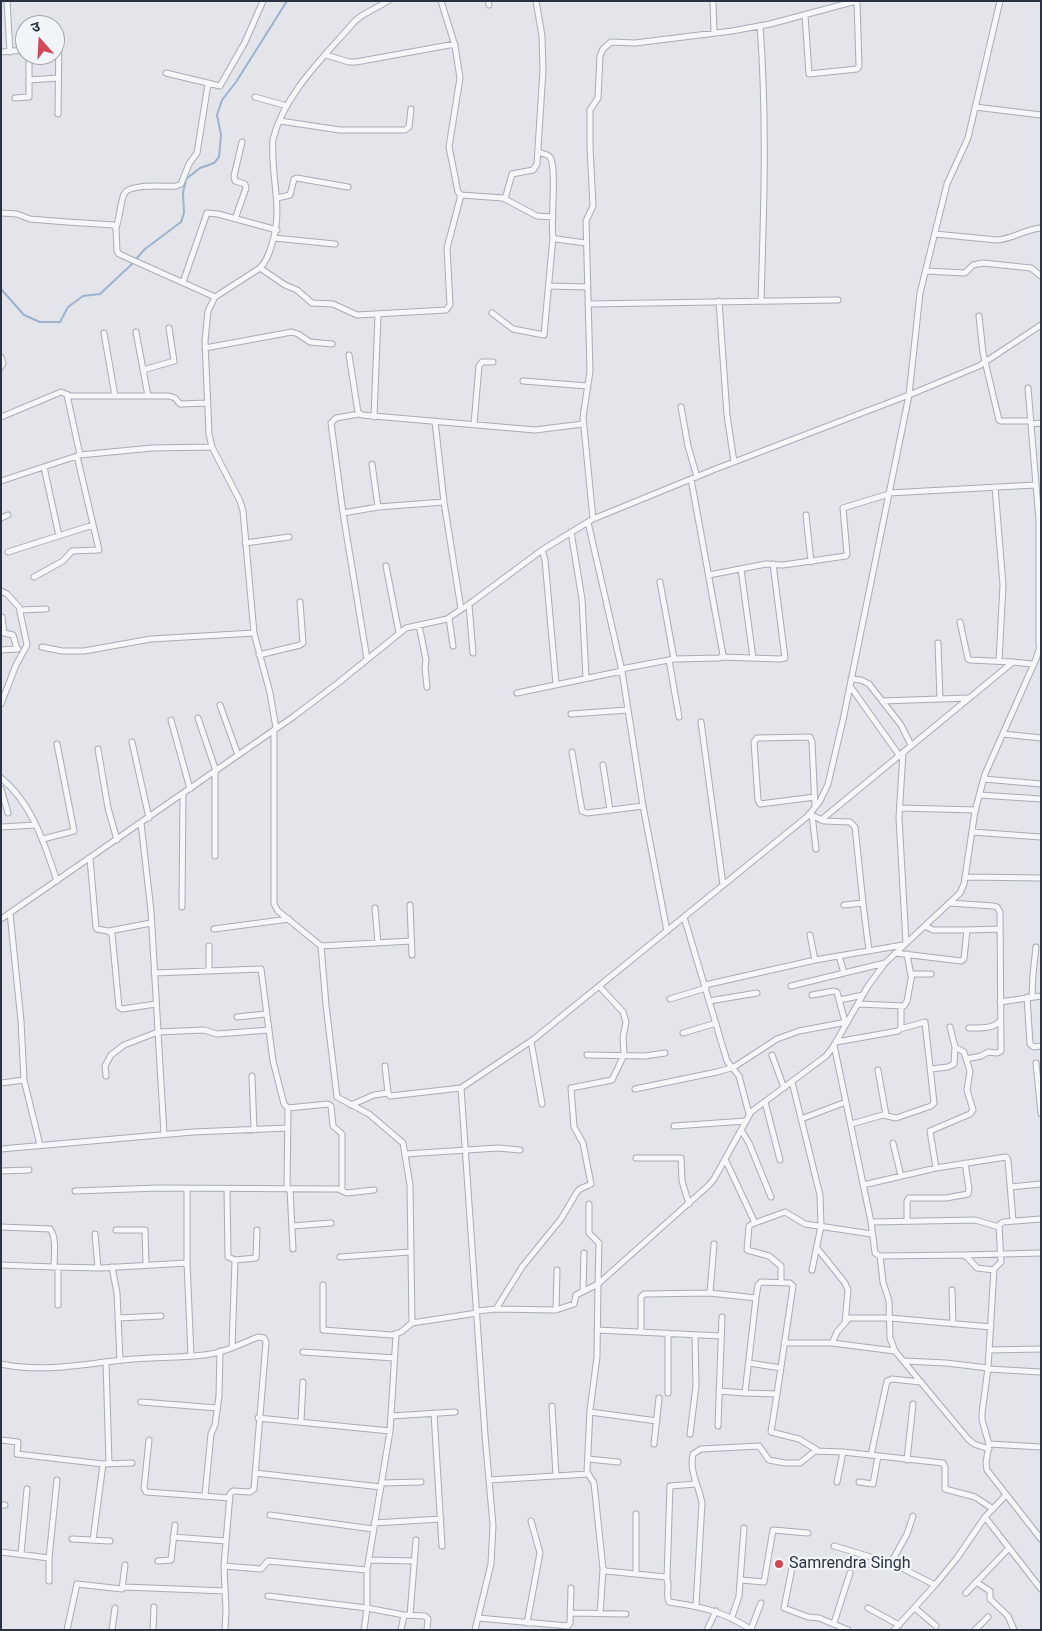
<!DOCTYPE html>
<meta charset="utf-8">
<style>
body{margin:0}
#map{position:relative;width:1042px;height:1631px;overflow:hidden;background:#e3e5eb;font-family:Roboto,"Noto Sans Devanagari",sans-serif}
canvas{display:block}
.frame{position:absolute;inset:0;border:2px solid #2a3243;pointer-events:none}
.north{position:absolute;left:15px;top:15px;width:50px;height:50px;box-sizing:border-box;background:#f2f5f8;border:1px solid #a2a7b0;border-radius:50%;rotate:341deg;font-size:14px;font-weight:700;line-height:20px;text-align:center;color:#2a3243}
.north::after{content:'';display:block;margin:auto;width:18px;height:22px;background:#cf4957;clip-path:polygon(50% 0,100% 100%,50% 72%,0 100%)}
</style>
<div id="map">
<canvas width="1042" height="1631"></canvas>
<div class="frame"></div>
<div class="north">उ</div>
</div>
<script>
const g = document.querySelector('canvas').getContext('2d');
g.lineJoin = 'round';
function trace(path, color, width, dash) { g.strokeStyle = color; g.lineWidth = width; g.lineCap = dash ? 'butt' : 'round'; g.setLineDash(dash || []); g.stroke(path); }
function write(font, color, halo, rows, align = 'center') {
  g.font = font + ' Roboto,sans-serif'; g.lineWidth = 4.5; g.setLineDash([]); g.textBaseline = 'middle'; g.strokeStyle = halo; g.fillStyle = color; for (const [text, x, y, turn = 0] of rows) {
    g.save(); g.translate(x, y); g.rotate((+turn || 0) * Math.PI / 180); g.textAlign = isNaN(turn) ? turn : align; if (halo) g.strokeText(text, 0, 0); g.fillText(text, 0, 0); g.restore();
  }
}
const stream = new Path2D(`
 M136 259 145 249 181 222 184 213 183 193 186 179 200 168 214 163 219 157 221 135 217 115 222 100 236 82 287 1
 M1 289 24 315 40 322H60L68 307 83 296 100 294 133 263`);
const street = new Path2D(`
 M7 1 10 52
 M441 1 455 46 460 78 449 147 458 192 461 195 503 198 537 216 553 217
 M488 1 489 5
 M713 1 714 33
 M1000 1 968 138 947 184 920 293 909 395 979 366 1041 325
 M805 15 809 74 857 69 859 66 857 1
 M760 26C767 117 764 208 761 300
 M1 52 25 50
 M326 55 349 62H356L455 44
 M166 73 220 86 245 42 263 1
 M29 80 58 78
 M255 97 287 106
 M15 98 29 97V55
 M975 107 1041 115
 M58 114 59 35
 M280 121 340 130H405L409 127 411 109
 M538 152C541 153 546 154 549 156 558 163 550 224 553 237L556 239 586 243
 M277 198 290 195 294 179 297 178 348 187
 M505 199 512 174 533 170 537 164 543 70 542 36 536 1
 M1 213 17 214 30 219 67 222 114 225 116 228 117 251 119 254 215 297
 M235 219 246 188 245 184 235 181 234 176 242 142
 M116 228C120 217 120 204 124 194 129 183 165 187 176 186L181 184 189 164 197 153 208 84
 M935 234 997 240C1013 239 1025 229 1041 228
 M274 238 335 244
 M260 268 285 285 297 290 312 303 333 304 357 315 446 310 450 305 447 248 461 195
 M926 271 965 273 973 265 983 263 1031 268 1041 276
 M183 282 207 213 218 214 277 230
 M549 286 588 287
 M719 301 727 415 734 462
 M588 304 838 300
 M492 313 513 329 544 335 553 237
 M979 316 983 353 999 420 1001 421H1030
 M136 332 148 396
 M104 333 115 396
 M205 348 292 332 298 334 310 342 332 344
 M349 355 358 412 362 415 535 430 583 424
 M1 357 3 363 1 367
 M143 370 174 361 169 328
 M523 381 588 386
 M1028 388 1039 521V645
 M67 395 80 455
 M681 407 688 446 697 477
 M359 414 336 418 331 423 343 513 367 659
 M1 417 61 392 71 396H169L175 398 180 404 207 403
 M374 417 378 315
 M435 421 444 502 461 609
 M474 424 479 366 482 362H493
 M1031 424 1041 423
 M372 464 378 507
 M44 467 59 536
 M1 481 80 455 152 448 212 447
 M995 487 1003 585 999 661
 M889 493 1035 485
 M343 513 378 507 444 502
 M806 515 811 562
 M1 518 8 515
 M593 519 583 417 590 371 586 221 593 206 590 147V110L598 98 600 56 603 49 611 42 635 43 732 31 770 24 856 1
 M588 522 622 671 643 806 667 931
 M571 532 582 599 586 678
 M245 543 289 537
 M542 550 545 560 556 684
 M8 552 93 525
 M386 566 399 633
 M741 569 753 658
 M709 575 766 564 783 565 846 556 847 554 843 508 889 494
 M34 577 63 561 72 551 99 550 77 456
 M660 582 674 659
 M1 591 7 594 19 607 27 645 16 665 1 704
 M469 605 473 653
 M20 610 46 609
 M2 617 4 633 13 635 17 649
 M449 618 453 646
 M960 622 968 659 970 660 1012 662
 M419 625 426 660 425 668 427 687
 M938 643 940 699
 M42 647 62 651H84L151 639 254 633
 M1 650 18 649
 M259 655 300 645 303 643 300 602
 M722 657 780 659 785 658 773 564
 M669 660 679 717
 M621 669 674 659 720 658 723 655 691 479
 M851 679 861 680 869 684 901 725 911 745
 M850 686 899 755
 M517 693 622 671
 M882 701 968 698
 M220 705 238 755
 M571 714 628 710
 M198 718 216 771
 M171 720 190 789
 M701 722 723 885
 M276 728 270 693 254 633 243 511 240 501 212 447 209 434 205 341 208 311 215 297 260 268C267 261 269 253 272 244 284 208 270 176 273 139 285 93 324 57 354 22L361 16 388 1
 M274 730V904L278 911 321 946 326 1005 337 1097 369 1114 403 1143 410 1185 412 1323 401 1332 392 1335 323 1330V1285
 M1003 734 1041 738
 M132 742 149 818
 M98 749 108 808 117 840
 M572 752 582 811 587 813 643 806
 M903 752 899 818 906 943
 M603 765 610 810
 M1 778C32 803 45 845 57 881
 M984 779 1041 784
 M1 789 8 813
 M980 795 1041 799
 M815 797 760 804 758 800 754 742 757 738 810 737 812 742 815 807
 M900 808 976 810
 M809 814 824 821 850 822 855 827 863 903 844 905
 M812 815 816 849
 M821 820 1013 662 1032 664
 M141 823 151 911 164 1134
 M1 827 36 825
 M972 832 1041 837
 M43 839 74 831 57 744
 M215 856V772
 M90 859 96 927 97 929 108 931 112 934 119 1007 122 1009 156 1004
 M965 877 1041 878
 M863 903 869 951
 M949 903 994 906 997 907 1000 912 1001 1051 997 1053 988 1052 981 1056 966 1059
 M410 905 412 955
 M182 907 183 794
 M375 908 378 943
 M10 913 21 1021 24 1080 40 1145
 M684 917 727 1061 739 1076 749 1114
 M1 919 293 717 338 683 406 628 447 619 472 602 542 550 593 519 713 470 909 395 843 720 828 784 820 801 808 816 534 1039 461 1088 390 1096 388 1093 385 1066
 M925 926 933 930H967
 M214 929 289 919
 M109 931 151 923
 M810 935 815 960
 M209 946V971
 M321 946 411 941
 M895 953 961 961 964 959 967 930 1000 929
 M907 954 911 976
 M839 956 844 973
 M154 973 261 969 273 1061 284 1104 288 1108 328 1104 331 1106 333 1126 342 1134V1191
 M705 985 815 960 903 945
 M791 986 885 963
 M812 995 834 991 837 992 845 1022
 M1032 996 1033 974 1036 947
 M1027 997 1030 1044 1034 1047 1041 1046
 M670 999 706 988
 M840 1000 863 995
 M709 1001 757 993
 M1000 1002 1041 996
 M858 1004 904 1006 907 1001 912 974H931
 M237 1017 266 1014
 M969 1028C980 1028 993 1029 1000 1021
 M683 1033 716 1023
 M531 1041 542 1104
 M836 1042 898 1031 901 1028V1006
 M834 1045 871 1222 875 1253 880 1256 962 1255 967 1257 977 1268 994 1270
 M587 1055 645 1056 665 1053
 M772 1055 784 1088
 M1036 1063 1041 1114
 M931 1069 948 1067 954 1064 955 1047
 M878 1070 886 1115
 M106 1076 105 1066 111 1055 124 1045 158 1032 204 1030 217 1034 269 1030
 M252 1076 254 1130
 M792 1082 820 1195 821 1226 812 1270
 M1 1083 24 1080
 M461 1088 485 1435 493 1525 491 1564 475 1630
 M635 1089 717 1072 734 1067 777 1039 799 1031 847 1022
 M765 1102 780 1160
 M351 1105 374 1095 388 1093
 M801 1119 846 1102
 M851 1124 883 1115 896 1118 931 1106 934 1103 925 1022 900 1029
 M674 1126 746 1121
 M741 1130 749 1143 771 1197
 M893 1143 901 1176
 M1 1149 193 1132 288 1128
 M405 1154 498 1148 520 1150
 M636 1158H681L682 1181 689 1204
 M725 1159 755 1223
 M936 1168 930 1131 970 1114 973 1110 967 1090 970 1071 964 1052 955 1047 950 1027
 M1 1171 29 1170
 M863 1185 936 1168 1006 1157 1008 1160 1013 1221
 M1010 1187 1041 1184
 M187 1189V1263L191 1355
 M227 1189 228 1257 235 1260 256 1258 257 1230
 M287 1189 288 1108
 M290 1189 293 1249
 M75 1191 158 1188 338 1189 347 1193 374 1190
 M1041 1219 1003 1222 999 1225 1001 1262 994 1269 988 1368 982 1413V1420L989 1444 986 1463 987 1470 1041 1539
 M907 1221V1201L909 1198H946L968 1194 969 1189 965 1163
 M871 1222 975 1220 999 1227
 M292 1226 331 1223
 M1 1227 50 1229C57 1238 54 1256 54 1267L1 1265
 M116 1230H145L146 1265
 M95 1234 98 1268
 M817 1248 845 1283 848 1290 845 1323 837 1332 832 1343
 M964 1255 1041 1253
 M880 1256 883 1282 889 1301 890 1338 895 1351 968 1439 974 1444 989 1449
 M340 1257 410 1252
 M54 1267 101 1268 187 1263
 M58 1267V1305
 M112 1267 117 1293 120 1360
 M781 1283V1266L769 1256 747 1250 749 1226 752 1224 785 1212 805 1224 872 1234
 M583 1290 584 1253
 M952 1290 953 1324
 M710 1293 714 1244
 M756 1298 758 1285 761 1282 790 1283 793 1286 777 1394
 M496 1309 522 1267 561 1219 577 1192 580 1189 591 1184 583 1143 574 1127 571 1088 612 1080 624 1055 623 1037 626 1022 623 1012 599 986
 M556 1310 574 1304 576 1295 598 1284 599 1243 589 1233V1204
 M477 1311 496 1309 556 1310 557 1270
 M118 1318 161 1316
 M412 1323 477 1313
 M845 1323 849 1318H890L991 1327
 M597 1330 721 1336
 M641 1332V1297L644 1294 710 1293 756 1298 745 1393 777 1394 771 1432 799 1439 817 1450
 M784 1343H832L895 1351
 M232 1348 235 1260
 M989 1350 1041 1349
 M303 1352 394 1358
 M904 1361 946 1363 988 1368
 M106 1362 109 1464
 M749 1363 781 1368
 M1 1364C43 1373 82 1364 123 1360 150 1357 177 1358 204 1355 223 1353 241 1344 258 1337L264 1338 266 1342 254 1489 250 1492 233 1491 230 1494 224 1566 226 1610 225 1630
 M988 1369 1041 1372
 M719 1391 745 1393
 M668 1393V1333
 M141 1402 217 1408
 M552 1406 556 1476
 M590 1412 657 1421
 M434 1413 442 1546
 M391 1416 455 1412
 M258 1418 390 1431
 M301 1421 303 1382
 M718 1426 722 1317
 M690 1434 696 1386 695 1335
 M1 1440 18 1442 17 1454 103 1464 132 1463
 M149 1440 144 1488 146 1492 230 1498
 M654 1444 659 1398
 M989 1444 1041 1447
 M871 1455 887 1381 892 1379 921 1382
 M588 1459 618 1462
 M907 1460 913 1404
 M255 1473 381 1487
 M489 1480 588 1474
 M837 1482 843 1452
 M859 1482 873 1484 878 1456
 M382 1483 421 1482
 M205 1495 211 1434 215 1425 219 1396 220 1351
 M1 1505H5
 M636 1514V1574
 M270 1515 373 1529
 M985 1517 1041 1589
 M374 1523 441 1519
 M173 1537 226 1541
 M72 1539 110 1541
 M93 1540 103 1464
 M834 1546 894 1564 935 1585
 M1 1552 49 1558
 M21 1554 27 1489
 M369 1560 414 1561
 M158 1561 171 1560 175 1525
 M891 1563 907 1534 913 1516
 M224 1566 261 1569 268 1561 367 1570
 M792 1568 784 1608 808 1617 819 1618 848 1630
 M667 1578 670 1486 696 1484
 M741 1580 764 1582 773 1530 808 1533
 M49 1581V1558L57 1480
 M976 1582 990 1591V1599L1008 1616 1014 1630
 M124 1587 225 1591
 M966 1593 1009 1548
 M268 1596 367 1608 404 1615 425 1616 428 1619 427 1630
 M696 1606 702 1503C699 1486 689 1472 693 1454L701 1449 759 1446 769 1460 785 1463H800L815 1451 843 1452 943 1463 945 1467V1489L975 1497 993 1509
 M868 1608 899 1625
 M915 1608 936 1626
 M570 1613 626 1614
 M600 1614 603 1570
 M410 1615 416 1540
 M732 1617 739 1596 744 1528
 M478 1618 568 1626 570 1623 571 1588
 M527 1623 540 1553 531 1521
 M834 1623 850 1573
 M751 1629 761 1603
 M67 1630 77 1584 122 1589 125 1565
 M112 1630 115 1608
 M153 1630 154 1607
 M364 1630 367 1608V1570L390 1431 396 1335
 M401 1630 404 1615
 M707 1630 716 1611
 M752 1630C722 1611 703 1607 669 1602 665 1594 671 1584 666 1577L606 1571 603 1569 594 1483 587 1472 590 1410 597 1357 598 1284 709 1185 714 1179 751 1112 826 1056 833 1047 868 986 885 963 960 893 964 884 975 811 985 774 1036 659 1041 643
 M894 1630 935 1585 957 1558 985 1517 1006 1495
 M975 1630 988 1617`);
const markers = [
 [779,1564,5,"#cf4957"]
];
const poiNames = [
 ["Samrendra Singh",789,1564]
];
trace(stream, '#9eb2cb', 2);
trace(street, '#a8acb5', 7);
trace(street, '#f5f7f9', 5);
for (const [x, y, r, color] of markers) { const dot = new Path2D(); dot.arc(x, y, r, 0, 2 * Math.PI); g.fillStyle = color; g.fill(dot); trace(dot, '#f2f5f8', 2); }
write('16px', '#2a3243', '#f2f5f8', poiNames, 'left');
</script>
